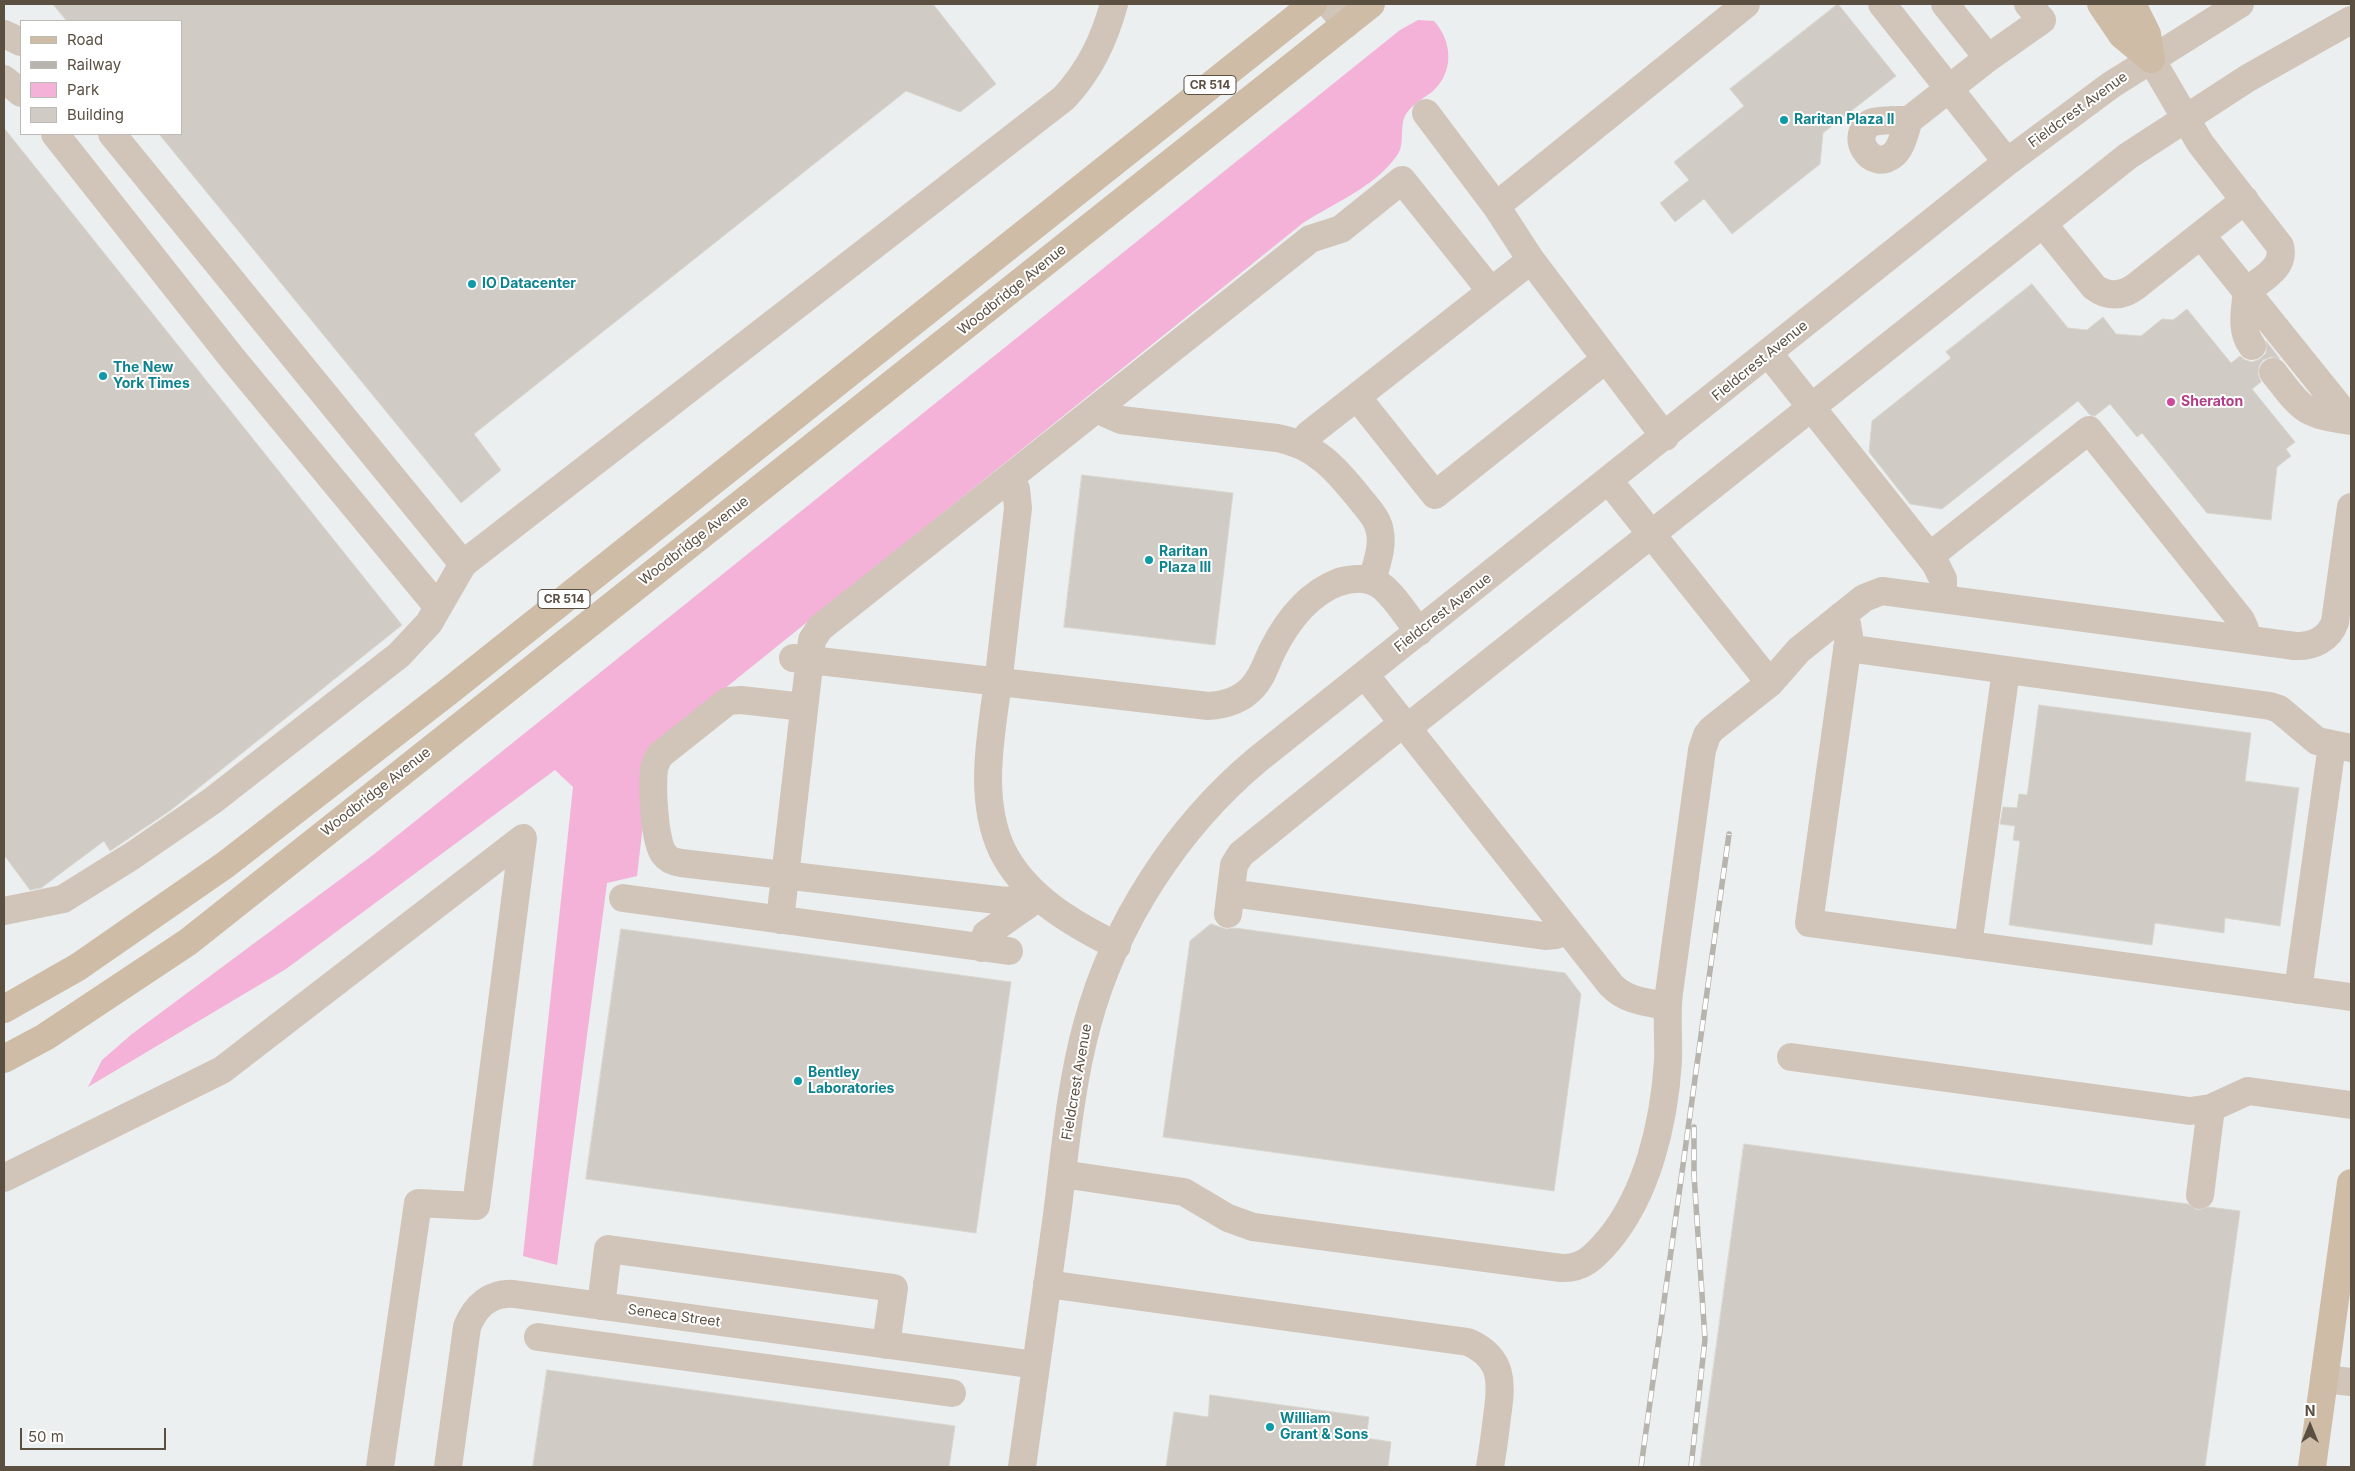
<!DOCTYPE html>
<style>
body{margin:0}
#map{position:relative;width:2355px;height:1471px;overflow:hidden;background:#ebefef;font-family:Inter,sans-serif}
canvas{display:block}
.frame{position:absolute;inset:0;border:5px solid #5b4f42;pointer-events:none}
.legend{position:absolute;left:20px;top:20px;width:162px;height:115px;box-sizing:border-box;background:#fff;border:1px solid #bdb9b3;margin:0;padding:6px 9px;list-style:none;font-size:15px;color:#5b4f42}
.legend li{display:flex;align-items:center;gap:10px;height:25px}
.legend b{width:25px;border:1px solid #bdb9b3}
.north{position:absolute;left:2285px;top:1401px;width:50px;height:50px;-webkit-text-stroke:4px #fff;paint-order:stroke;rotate:0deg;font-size:14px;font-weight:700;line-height:20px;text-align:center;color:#5b4f42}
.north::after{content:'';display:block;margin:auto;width:18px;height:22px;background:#5b4f42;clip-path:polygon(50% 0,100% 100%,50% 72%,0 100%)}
.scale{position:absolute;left:20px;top:1428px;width:146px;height:22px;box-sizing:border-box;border:2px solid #5b4f42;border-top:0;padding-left:6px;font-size:15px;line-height:18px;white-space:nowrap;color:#5b4f42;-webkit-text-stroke:4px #fff;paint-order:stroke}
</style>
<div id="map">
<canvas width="2355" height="1471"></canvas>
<div class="frame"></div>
<ul class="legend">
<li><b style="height:6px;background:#cfbca7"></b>Road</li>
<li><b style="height:6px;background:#b7b4ad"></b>Railway</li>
<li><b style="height:14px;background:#f4b2d9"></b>Park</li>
<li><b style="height:14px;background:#d0ccc5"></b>Building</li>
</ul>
<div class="north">N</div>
<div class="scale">50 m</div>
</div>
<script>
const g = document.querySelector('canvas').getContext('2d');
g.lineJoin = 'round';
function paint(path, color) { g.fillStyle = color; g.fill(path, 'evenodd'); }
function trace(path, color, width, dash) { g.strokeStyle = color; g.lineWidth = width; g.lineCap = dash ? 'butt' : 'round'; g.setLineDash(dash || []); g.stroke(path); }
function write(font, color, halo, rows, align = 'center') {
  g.font = font + ' Inter,sans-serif'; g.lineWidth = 4; g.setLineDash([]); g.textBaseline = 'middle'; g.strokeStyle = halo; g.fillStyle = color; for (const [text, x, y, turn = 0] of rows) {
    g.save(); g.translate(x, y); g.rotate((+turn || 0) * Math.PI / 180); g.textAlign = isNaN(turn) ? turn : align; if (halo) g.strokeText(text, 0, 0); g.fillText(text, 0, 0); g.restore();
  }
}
const green = new Path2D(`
 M1418 20 1434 21C1453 42 1454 73 1432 92 1422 99 1413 104 1406 114 1399 125 1405 143 1398 154 1377 186 1334 203 1303 223L652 747 637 876 607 883 557 1265 523 1256 573 787 555 770 286 969 88 1087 102 1060 132 1034 373 855 1400 30Z`);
const building = new Path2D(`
 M53 4H933L996 84 960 112 906 91 474 434 501 470 461 503 159 134H181V21H67Z
 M1838 4 1896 76 1823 133 1820 164 1732 234 1704 199 1675 222 1660 203 1689 180 1674 162 1744 106 1730 89Z
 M4 128 402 625 171 810 110 851 104 841 41 888 30 890 4 855Z
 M2032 284 2068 328 2087 330 2103 317 2116 334 2141 336 2162 319 2173 320 2187 309 2231 363 2240 356 2245 360 2252 362 2260 359 2266 353V341L2280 359 2271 357 2263 360 2259 366 2258 374 2261 382 2252 389 2295 442 2286 449 2291 456 2277 467 2271 520 2207 513 2142 433 2137 437 2110 404 2095 416 2090 415 2078 401 1942 509 1910 504 1869 452 1872 421 1951 358 1946 352Z
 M1082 475 1233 493 1215 645 1064 627Z
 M2039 705 2251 733 2245 781 2299 788 2280 926 2225 918 2224 933 2155 923 2152 945 2009 925 2020 841 2013 840 2015 826 2000 824 2003 807 2017 808 2019 794 2027 795Z
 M1211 924 1226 929 1235 928 1565 973 1581 994 1554 1191 1163 1137 1190 941Z
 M621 929 1011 982 976 1233 586 1179Z
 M1744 1144 2188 1204 2198 1210 2209 1207 2240 1211 2205 1467H1700Z
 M547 1370 955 1426 949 1467H533Z
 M1210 1395 1369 1417 1366 1438 1391 1442 1388 1467H1166L1174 1412 1208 1417Z`);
const minor = new Path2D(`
 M1329 4 1346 24
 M1882 4 2007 162
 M1945 4 1988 58
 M4 34 21 42
 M2151 59 2200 143 2280 246C2286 268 2261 279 2247 291 2245 309 2240 331 2252 346
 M4 79 21 93
 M1426 113 1496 206 1531 260 1665 437
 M1909 120 1988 58 2042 20 2028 4
 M1909 120C1905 131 1902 148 1893 155 1870 173 1847 133 1873 122 1884 119 1898 120 1909 120Z
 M55 134 232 358 438 607
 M112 134 463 564 1064 98C1090 70 1104 40 1114 4
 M1496 206 1746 4
 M2043 224 2094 287C2107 297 2121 297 2135 287L2245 200
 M2201 235 2341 409 2351 418
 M1769 354 1935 563 1943 579V598
 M2273 372C2303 410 2302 414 2351 421
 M1357 397 1435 495 1606 359
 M1099 407 1107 414 1121 420 1277 438C1316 445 1337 470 1361 500 1369 510 1378 519 1380 532 1383 548 1376 565 1372 581
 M1303 446 1308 435 1531 260
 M1009 478 1016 489 1018 508C1012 561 1006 614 1000 667 993 726 976 794 1002 850 1025 897 1073 924 1117 946
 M1609 481 1770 683
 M1930 556 2089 430 2241 620 2245 629 2246 639
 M1841 616 1847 624 1849 636 1809 923 2351 997
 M1847 648 2270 706 2279 709 2317 741 2351 748
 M793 658 1208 706C1225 705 1240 701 1252 688 1262 678 1266 664 1272 651 1287 621 1307 594 1339 582 1352 578 1368 577 1380 585 1395 596 1407 617 1419 632
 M1365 675 1611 985C1626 1001 1646 1002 1667 1006
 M804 707 741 700 728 701 660 755C657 760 655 764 654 769 652 786 654 842 664 854 668 860 675 862 681 863L1006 901 1039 897
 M1407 728 2128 156 2248 78 2351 20
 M1231 893 1545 936 1556 935 1566 929
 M623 898 1009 951
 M4 911 63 899 132 856 212 801 399 655 429 623 463 564
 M1228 914 1234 865 1241 854 1403 723
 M780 920 812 640 820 628 1304 244 1310 239 1341 229 1402 180 1491 291
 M1968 945 2006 670
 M982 948 986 934 1036 899
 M2298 990 2332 745
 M1791 1057 2190 1111 2211 1108 2248 1091 2351 1105
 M1062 1174 1184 1192 1228 1218 1253 1227 1561 1268C1583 1269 1594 1257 1608 1241 1648 1193 1664 1123 1668 1061 1669 1038 1666 1016 1669 993 1680 912 1691 831 1702 750L1707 735 1712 729 1770 683 1799 650 1864 598 1882 591 2295 646C2313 647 2329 639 2335 622L2351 507
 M4 1178 222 1070 523 838 476 1206 418 1203 380 1467
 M2200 1195 2211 1108
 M1047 1284 1468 1342C1504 1358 1502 1383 1497 1417 1495 1434 1493 1450 1490 1467
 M601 1306 608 1249 894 1288 886 1345
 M538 1337 952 1393
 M2324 1379 2351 1382
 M448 1467 467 1327C475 1306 491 1292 514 1294L1036 1365
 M1022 1467C1033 1383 1045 1299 1057 1215 1065 1152 1070 1087 1087 1025 1114 924 1177 827 1257 760L2007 162 2111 85 2240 4`);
const major = new Path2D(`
 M2101 4 2122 35 2151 59
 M2132 4 2147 34 2151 59
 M4 1009 78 967 225 865 448 692 1313 4
 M4 1059 45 1037 188 942 1371 4
 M2312 1467 2351 1183`);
const rail = new Path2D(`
 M1641 1467 1729 834
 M1691 1467 1705 1339 1694 1175V1127`);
const markers = [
 [1784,120,5,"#0f9aa8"],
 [472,284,5,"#0f9aa8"],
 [103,376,5,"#0f9aa8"],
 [2171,402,5,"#d1479c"],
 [1149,560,5,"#0f9aa8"],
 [798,1081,5,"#0f9aa8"],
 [1270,1427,5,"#0f9aa8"]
];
const shields = [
 [1210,85,52],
 [564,599,52]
];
const shieldNames = [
 ["CR 514",1210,85],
 ["CR 514",564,599]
];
const streetNames = [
 ["Fieldcrest Avenue",2078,110,-36],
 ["Woodbridge Avenue",1012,290,-39],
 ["Fieldcrest Avenue",1760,361,-39],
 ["Woodbridge Avenue",694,541,-38],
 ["Fieldcrest Avenue",1443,613,-38],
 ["Woodbridge Avenue",376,792,-38],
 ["Fieldcrest Avenue",1077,1082,-80],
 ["Seneca Street",674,1316,8]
];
const cultureNames = [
 ["Raritan Plaza II",1794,120],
 ["IO Datacenter",482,284],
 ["The New",113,368],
 ["York Times",113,384],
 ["Raritan",1159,552],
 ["Plaza III",1159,568],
 ["Bentley",808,1073],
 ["Laboratories",808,1089],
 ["William",1280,1419],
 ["Grant & Sons",1280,1435]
];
const hotelNames = [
 ["Sheraton",2181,402]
];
paint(green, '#f4b2d9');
paint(building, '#d0ccc5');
trace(building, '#d9d6cf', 1);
trace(minor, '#d1c5ba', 28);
trace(major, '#cfbca7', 28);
trace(rail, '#b7b4ad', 5.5);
trace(rail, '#fff', 4, [11]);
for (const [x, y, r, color] of markers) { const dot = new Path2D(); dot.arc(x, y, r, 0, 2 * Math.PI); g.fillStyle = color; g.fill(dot); trace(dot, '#fff', 2); }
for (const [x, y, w] of shields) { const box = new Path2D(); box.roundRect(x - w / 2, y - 9.5, w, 19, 4); g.fillStyle = '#fff'; g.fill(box); trace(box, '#5b4f42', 1); }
write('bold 12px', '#5b4f42', null, shieldNames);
write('14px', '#5b4f42', '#fff', streetNames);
write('bold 14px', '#0d838f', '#fff', cultureNames, 'left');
write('bold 14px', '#b23c85', '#fff', hotelNames, 'left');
</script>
